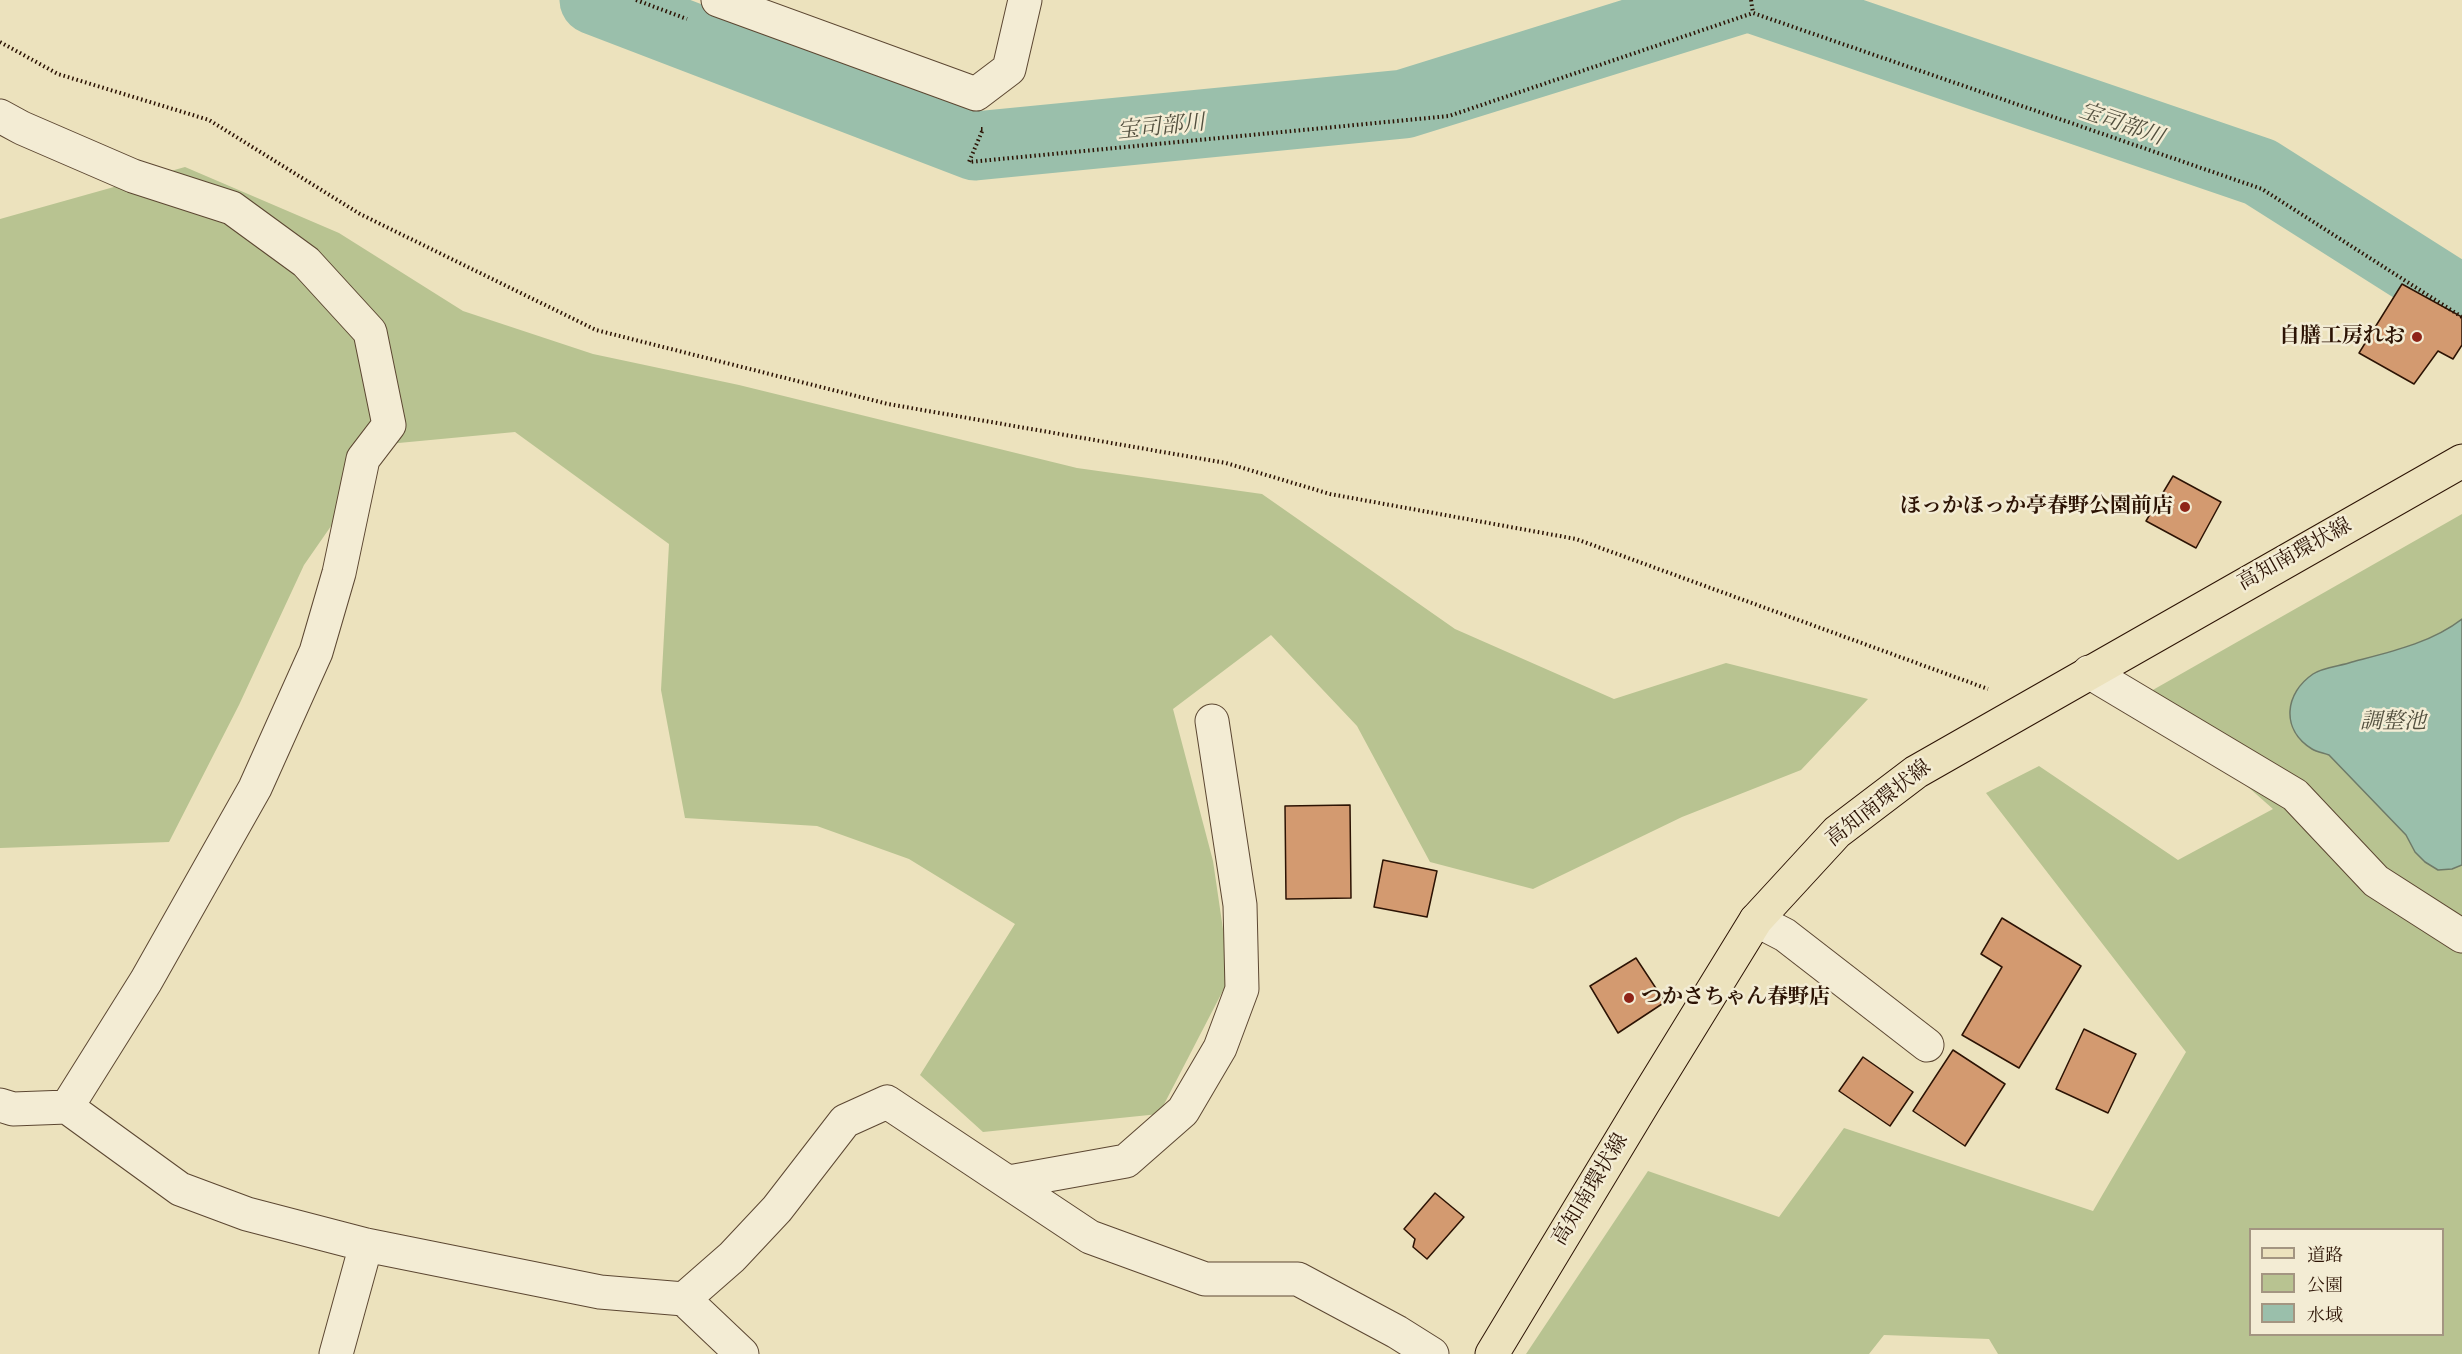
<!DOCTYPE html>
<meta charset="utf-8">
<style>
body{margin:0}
#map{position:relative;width:2462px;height:1354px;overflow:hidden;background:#ece2bd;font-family:"Libre Bodoni","Noto Serif JP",serif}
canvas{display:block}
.legend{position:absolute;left:2249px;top:1228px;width:195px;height:108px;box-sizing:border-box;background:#f3ecd4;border:2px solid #a39581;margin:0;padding:8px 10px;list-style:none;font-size:18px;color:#2c1304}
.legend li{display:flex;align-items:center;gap:12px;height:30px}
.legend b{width:30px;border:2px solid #a39581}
</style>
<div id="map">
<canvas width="2462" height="1354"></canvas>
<ul class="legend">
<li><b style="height:8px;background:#ece2bd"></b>道路</li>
<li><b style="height:16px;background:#b8c391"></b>公園</li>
<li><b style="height:16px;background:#9abfab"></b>水域</li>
</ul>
</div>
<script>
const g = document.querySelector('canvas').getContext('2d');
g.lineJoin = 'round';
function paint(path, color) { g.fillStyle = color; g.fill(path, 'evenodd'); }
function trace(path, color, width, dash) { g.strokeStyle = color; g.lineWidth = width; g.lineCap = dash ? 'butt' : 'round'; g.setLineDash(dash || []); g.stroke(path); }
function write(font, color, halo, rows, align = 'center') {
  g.font = font + ' "Libre Bodoni","Noto Serif JP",serif'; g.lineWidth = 5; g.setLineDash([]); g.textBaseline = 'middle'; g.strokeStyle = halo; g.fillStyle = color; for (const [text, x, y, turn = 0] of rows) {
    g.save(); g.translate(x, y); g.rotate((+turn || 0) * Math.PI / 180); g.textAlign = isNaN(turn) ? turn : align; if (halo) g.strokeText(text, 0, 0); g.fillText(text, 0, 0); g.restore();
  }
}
const green = new Path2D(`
 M185 167 339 233 463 311 593 354 739 385 1077 468 1262 494 1455 629 1614 699 1726 663 1868 699 1801 770 1682 817 1533 889 1430 862 1357 726 1271 635 1173 709 1213 861 1230 977 1159 1114 983 1132 920 1075 1015 924 909 859 817 826 685 818 661 690 669 544 515 432 388 444 304 565 239 705 169 842 0 848V219Z
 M2462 514V1354H1998L1989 1339 1884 1335 1869 1354H1526L1648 1171 1779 1217 1844 1128 2093 1211 2186 1052 1986 793 2039 766 2178 860 2273 809 2144 695ZM2250 1230H2442V1334H2250Z`);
const water = new Path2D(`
 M2462 619V865L2452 869 2438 870 2425 862 2415 852 2406 835 2329 755C2324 753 2317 752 2312 749 2280 729 2285 693 2313 674 2323 667 2341 666 2352 662 2390 652 2431 643 2462 619Z`);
const river = new Path2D(`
 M594 0 975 146 1404 104 1738 0
 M1757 0 2260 172 2462 300`);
const building = new Path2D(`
 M2402 284 2462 317V345L2453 359 2438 351 2414 384 2359 353Z
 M2173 476 2221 502 2196 548 2146 521Z
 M1350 805 1351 898 1286 899 1285 806Z
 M1383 860 1437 871 1427 917 1374 907Z
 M2002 918 2081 966 2019 1068 1962 1035 2002 967 1981 954Z
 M1636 958 1665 1002 1618 1033 1590 986Z
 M2084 1029 2136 1054 2108 1113 2056 1089Z
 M1953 1050 2005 1084 1965 1146 1913 1111Z
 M1863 1057 1913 1092 1890 1126 1839 1091Z
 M1435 1193 1464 1217 1427 1259 1413 1247 1415 1239 1404 1229Z`);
const path = new Path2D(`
 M636 0 687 19
 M1751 0 1753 13
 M0 42 58 74 209 120 360 214 596 330 888 404 1226 463 1330 494 1576 539 1988 689
 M981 129H983L969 162 1449 116 1753 13 2262 189 2462 317`);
const minor = new Path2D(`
 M718 0 976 94 1009 69 1025 0
 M0 116 22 128 133 176 232 208 306 262 370 332 389 425 363 459 339 573 316 652 255 788 146 981 67 1107
 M2089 672 2295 795 2376 881 2462 936
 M1756 920 1785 935 1927 1045
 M0 1105 13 1109 67 1107 180 1189 247 1214 366 1245 600 1292 684 1299 742 1354
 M1009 1182 1126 1161 1183 1111 1220 1048 1242 989 1240 905 1212 721
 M684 1299 732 1257 777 1209 845 1121 887 1102 1090 1237 1205 1279H1298L1397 1332 1432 1354
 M336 1354 366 1245`);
const major = new Path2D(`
 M1492 1354 1644 1102 1756 920 1837 832 1916 772 2462 461`);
const markers = [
 [2417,337,6,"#8f2418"],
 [2185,507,6,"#8f2418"],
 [1629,998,6,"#8f2418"]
];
const poiNames = [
 ["自膳工房れお",2405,337],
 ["ほっかほっか亭春野公園前店",2173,507],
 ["つかさちゃん春野店",1641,998,"left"]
];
const streetNames = [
 ["高知南環状線",2295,555,-29],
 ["高知南環状線",1879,804,-38],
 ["高知南環状線",1591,1190,-59]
];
const waterNames = [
 ["宝司部川",2121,125,19],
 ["宝司部川",1161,128,-6],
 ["調整池",2393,723]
];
paint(green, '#b8c391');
paint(water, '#9abfab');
trace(water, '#6e7a68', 1.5);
trace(river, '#9abfab', 69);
paint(building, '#d39a70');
trace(building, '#2c1304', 1.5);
trace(minor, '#5c4732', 35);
trace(major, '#2c1304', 35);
trace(path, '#2c1304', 4, [1.5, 3]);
trace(minor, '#f3ecd4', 33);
trace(major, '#ece2bd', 33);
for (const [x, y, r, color] of markers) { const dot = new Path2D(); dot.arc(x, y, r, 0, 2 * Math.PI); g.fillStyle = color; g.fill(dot); trace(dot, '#f3ecd4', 2); }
write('bold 21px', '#2c1304', '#f3ecd4', poiNames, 'right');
write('21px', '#2c1304', '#f3ecd4', streetNames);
write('italic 22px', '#524f3e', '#f3ecd4', waterNames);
</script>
